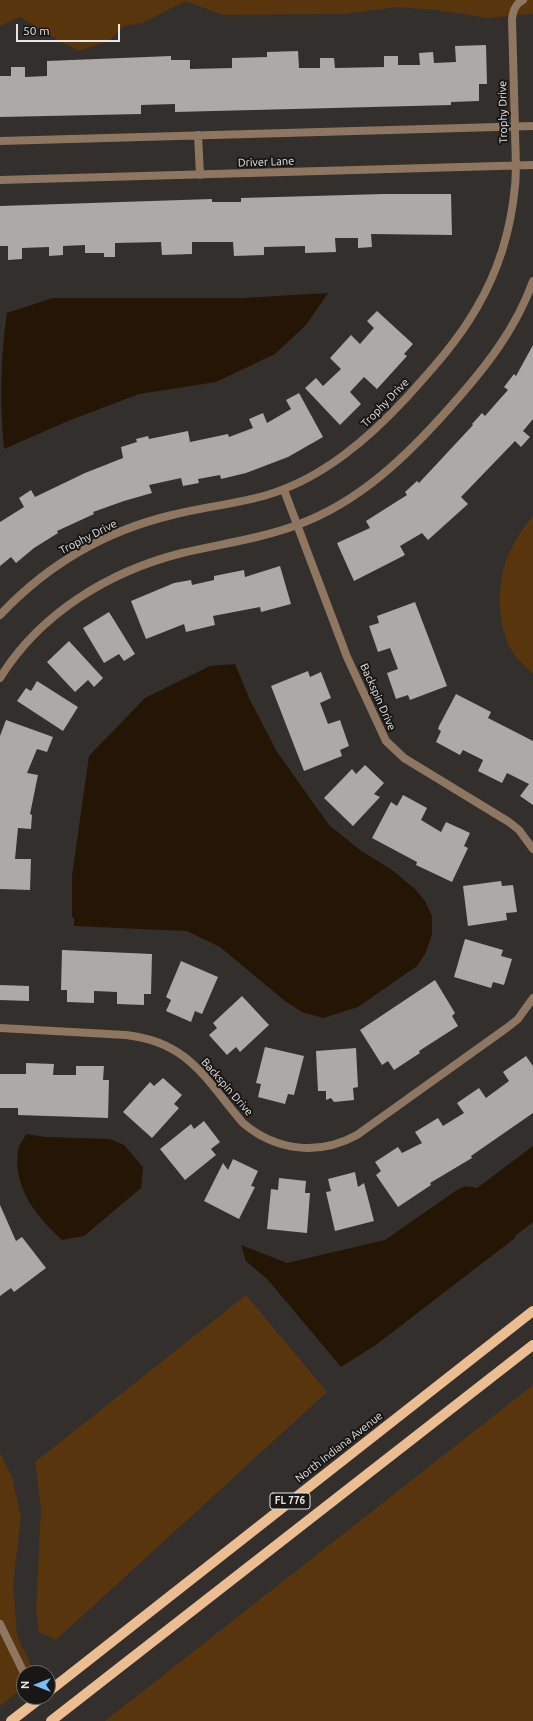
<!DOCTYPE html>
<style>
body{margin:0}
#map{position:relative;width:533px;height:1721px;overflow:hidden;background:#322f2d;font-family:Ubuntu,sans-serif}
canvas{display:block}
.north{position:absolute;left:16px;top:1665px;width:40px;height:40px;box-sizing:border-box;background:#181716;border:1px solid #6b6968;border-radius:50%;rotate:270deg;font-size:11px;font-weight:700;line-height:16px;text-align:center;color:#e7e5e4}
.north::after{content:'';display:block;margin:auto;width:14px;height:18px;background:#78bff8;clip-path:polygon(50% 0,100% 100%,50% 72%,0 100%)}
.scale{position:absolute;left:16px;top:24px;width:104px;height:18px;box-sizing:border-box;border:2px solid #e7e5e4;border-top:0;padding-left:5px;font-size:12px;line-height:14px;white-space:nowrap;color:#e7e5e4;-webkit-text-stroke:3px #181716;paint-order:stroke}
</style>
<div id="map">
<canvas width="533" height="1721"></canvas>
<div class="north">N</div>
<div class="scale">50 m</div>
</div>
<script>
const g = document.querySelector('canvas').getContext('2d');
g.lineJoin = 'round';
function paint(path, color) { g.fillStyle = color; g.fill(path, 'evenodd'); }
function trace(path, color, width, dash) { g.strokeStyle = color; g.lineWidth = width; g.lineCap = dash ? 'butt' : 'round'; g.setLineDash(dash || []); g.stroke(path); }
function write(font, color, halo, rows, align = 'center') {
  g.font = font + ' Ubuntu,sans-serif'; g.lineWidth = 4; g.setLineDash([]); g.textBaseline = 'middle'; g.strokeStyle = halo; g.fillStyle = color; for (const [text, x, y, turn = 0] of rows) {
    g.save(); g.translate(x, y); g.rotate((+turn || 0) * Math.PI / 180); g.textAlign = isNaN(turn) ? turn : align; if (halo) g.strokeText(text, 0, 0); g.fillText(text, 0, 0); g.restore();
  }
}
const green = new Path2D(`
 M0 0H533V14L487 18 436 10 396 7 345 14 223 15 185 1 143 23 124 26 110 40 79 51C58 41 40 28 20 17L0 26Z
 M533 516V674C527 668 519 661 514 654 498 631 497 593 504 567 509 549 521 530 533 516Z
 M246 1295 327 1392 56 1640 39 1632 36 1610 41 1508 35 1462Z
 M533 1385V1721H105Z
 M0 1453 12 1477 21 1518 13 1584 17 1636 35 1673H24V1687L0 1706Z`);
const water = new Path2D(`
 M328 293 306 325 275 354 216 382 139 394 68 421 4 449C0 403 0 359 7 313L53 298H243Z
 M235 664 250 700 277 752 329 825 360 850 392 870 415 889 425 901 432 916V935L425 954 417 966 358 1007 323 1018 302 1012 285 1001 220 947 187 931 74 926V918L72 917V876L89 756 145 698 210 666Z
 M26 1134 45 1137 110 1139 124 1145 143 1167 141 1188 84 1236 62 1240C36 1216 13 1188 18 1150 19 1145 24 1139 26 1134Z
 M533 1146V1222L515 1236V1238L377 1344 341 1367 268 1280 246 1261 241 1245 287 1263 385 1240 457 1190 466 1186 477 1188Z`);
const building = new Path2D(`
 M486 45 487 84H479V101L451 102V105L175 112V104L141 105V114L0 117V76H11V67H25V77L47 76V61L171 56V60H190V69L232 68V58L267 57V52L298 51 299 68H320V58H334L335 68 384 67V56H398V65H420L419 53 433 52 434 63 456 62 455 46Z
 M384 194H451L452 235 371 234 372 247 358 248V238H335L336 252 305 253V246L264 247V255L234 256 233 242H192V254L162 255 161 242 115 243V257H104V253H85V245L63 246V255L49 256V247L22 248V259L8 260V246H0V206L212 199V202H241V198Z
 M377 311 413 344 404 354 407 356 377 389 364 377 350 392 361 404 340 425 305 388 316 378 323 386 341 369 330 358 351 335 360 344 374 328 367 321Z
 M533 345V419L523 431 530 437 521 447 515 441 461 497 468 504 428 540 422 533 400 546 405 555 354 581 337 543 370 528 366 521 407 495 405 492 417 481 419 483 473 425 472 424 482 413 485 416 499 400 508 390 504 387 514 374 516 376Z
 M299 393 323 437 288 457 246 473 221 479 220 475 198 479 199 483 183 486 181 478 149 485 152 493 124 501 93 512 94 514 57 531 58 533 34 548 16 563 11 557 0 566V522L24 507 19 498 31 490 35 497 85 473 123 458 121 447 137 442 136 439 148 436 149 439 188 431 190 442 228 434 229 437 253 428 249 419 263 413 267 423 291 409 286 400Z
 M280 566 291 604 261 612 260 607 213 616 215 625 186 632 184 624 146 639 131 601 174 583 191 580 192 585 214 580V576L244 570 245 577Z
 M415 602 447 686 410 700 408 695 396 699 387 673 398 669 390 648 378 652 369 626 379 623 377 616Z
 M109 612 135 654 124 661 119 654 104 663 83 628Z
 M69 641 103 678 94 687 88 680 75 692 47 662Z
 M308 671 310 677 321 672 331 698 320 703 328 724 340 720 349 746 340 750 342 756 304 771 271 686Z
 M37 681 78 707 63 731 17 701 26 688 31 691Z
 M456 694 491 712 488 718 533 741V805L520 796 529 784 507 773 502 783 478 771 483 760 463 750 460 755 436 742 441 731 438 729 439 726Z
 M6 720 53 737 47 752 37 749 27 773 38 775 30 814 32 815 31 829 18 828 15 859H31L30 890 0 889V736Z
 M365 765 384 783 374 794 380 797 353 826 324 798 352 769 356 774Z
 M403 795 427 808 421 820 441 832 446 822 470 833 464 846 468 848 452 882 416 865 417 862 372 838 391 802 397 806Z
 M501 881 502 886 513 885 517 912 506 913 507 920 468 926 463 886Z
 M465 939 503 950 501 956 512 959 504 985 493 982 491 988 454 977Z
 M62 950 152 954 151 994H144V1005L117 1004V992L94 991V1003L67 1002V990H61Z
 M181 961 218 977 202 1014 195 1011 191 1022 166 1011 171 1000 166 997Z
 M435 980 455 1013 452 1016 458 1026 419 1051 420 1053 394 1070 388 1061 382 1065 360 1030Z
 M0 985 29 986V1001L0 1000Z
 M242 996 269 1025 240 1052 236 1047 227 1055 209 1035 217 1028 213 1023Z
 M265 1047 304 1056 294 1095 288 1094 285 1104 258 1097 261 1084 256 1083Z
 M356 1048 358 1087 353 1088 354 1100 334 1102 331 1098 326 1100V1091H318L316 1051Z
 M526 1056 533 1066V1113L471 1156 472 1158 430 1183 431 1185 398 1207 376 1175 381 1171 375 1162 398 1147 402 1153 422 1143 415 1132 438 1118 443 1126 464 1113 457 1103 479 1088 486 1098 509 1081 503 1072Z
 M26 1063 54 1064 53 1075H76V1066H104L103 1080H109L108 1118 18 1115V1108H0V1074H26Z
 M163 1078 182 1095 174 1104 179 1108 152 1138 123 1112 150 1082 154 1086Z
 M204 1121 220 1142 211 1149 216 1155 185 1180 160 1149 191 1124 194 1129Z
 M233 1159 258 1171 251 1186 255 1187 239 1219 204 1201 223 1163 228 1170Z
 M355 1172 358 1187 364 1183 374 1221 335 1231 326 1192 331 1191 328 1179Z
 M279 1178 306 1181 305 1193H310L307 1233 267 1229 271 1189 278 1190Z
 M0 1205 16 1241 22 1237 46 1268 14 1292 11 1288 0 1296Z`);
const lane = new Path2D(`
 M0 1624 24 1673`);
const street = new Path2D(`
 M198 135 200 175
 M0 141 533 126
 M0 180 533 165
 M284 490 347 657 386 741 404 758 509 822 519 830 533 849
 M0 615C47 565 105 531 172 515 203 507 236 504 267 495 323 478 368 439 407 397 432 369 457 342 476 309 498 272 511 229 515 186 517 167 515 147 515 128 514 92 513 56 512 19 513 11 515 4 523 0
 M0 678C40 613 110 571 182 553 220 544 259 539 297 525 360 502 408 455 452 405 485 368 516 329 533 281
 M0 1028 126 1035C189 1042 205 1079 243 1123 276 1151 319 1156 357 1135L508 1027 518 1019 533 998`);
const primary = new Path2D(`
 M48 1692 533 1311
 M11 1721 42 1697
 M51 1721 533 1345`);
const shields = [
 [290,1501,40]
];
const shieldNames = [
 ["FL 776",290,1501]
];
const streetNames = [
 ["Trophy Drive",503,112,-91],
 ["Driver Lane",266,162,-2],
 ["Trophy Drive",385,403,-46],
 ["Trophy Drive",88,537,-27],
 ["Backspin Drive",378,697,66],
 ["Backspin Drive",227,1087,49],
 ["North Indiana Avenue",339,1447,-38]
];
paint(green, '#58350d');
paint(water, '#251505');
paint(building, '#aca9a6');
trace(lane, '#8e7661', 8);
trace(street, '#8e7661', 8);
trace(primary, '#ecbd91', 10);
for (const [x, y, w] of shields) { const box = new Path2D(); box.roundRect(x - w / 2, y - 8, w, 16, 3); g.fillStyle = '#181716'; g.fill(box); trace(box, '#e7e5e4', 1); }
write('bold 10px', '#e7e5e4', null, shieldNames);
write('11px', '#e7e5e4', '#181716', streetNames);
</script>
